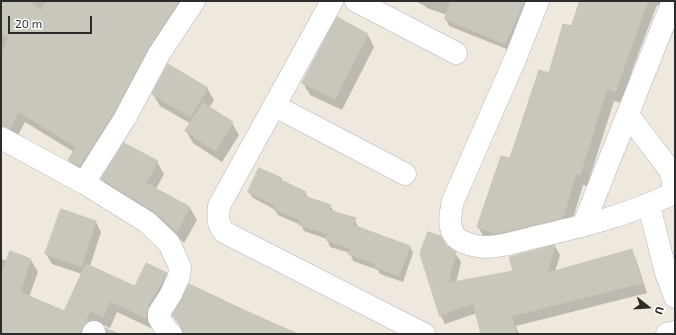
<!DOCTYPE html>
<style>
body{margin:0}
#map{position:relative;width:676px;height:335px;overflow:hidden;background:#eee8dd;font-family:"Exo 2",sans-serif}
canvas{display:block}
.frame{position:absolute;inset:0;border:2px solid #2c2c2c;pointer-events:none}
.north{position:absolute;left:628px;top:287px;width:40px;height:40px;-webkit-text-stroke:3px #fff;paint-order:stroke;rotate:107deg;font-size:11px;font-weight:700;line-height:16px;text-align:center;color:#2c2c2c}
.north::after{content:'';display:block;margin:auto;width:14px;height:18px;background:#2c2c2c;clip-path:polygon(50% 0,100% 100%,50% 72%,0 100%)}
.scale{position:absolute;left:8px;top:16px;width:84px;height:18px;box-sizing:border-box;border:2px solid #2c2c2c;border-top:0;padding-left:5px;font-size:12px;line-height:14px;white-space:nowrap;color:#2c2c2c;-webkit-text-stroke:3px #fff;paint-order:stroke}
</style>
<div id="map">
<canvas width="676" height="335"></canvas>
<div class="frame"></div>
<div class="north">U</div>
<div class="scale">20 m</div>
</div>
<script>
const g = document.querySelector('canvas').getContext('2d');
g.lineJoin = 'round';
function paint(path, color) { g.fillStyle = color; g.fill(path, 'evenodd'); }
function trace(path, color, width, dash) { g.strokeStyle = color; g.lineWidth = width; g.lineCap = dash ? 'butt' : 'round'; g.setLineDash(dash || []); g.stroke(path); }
const shadow = new Path2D(`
 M2 1H194L86 177 75 171 69 160 74 152 25 122 16 139 1 133V3Z
 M415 1H531L509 50 449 26 446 19 447 15 427 8 425 6Z
 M581 1H661L659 5H657L634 65 622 103 614 101 587 186 583 185 570 229 485 239 478 227 572 27Z
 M368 35 374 47 342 110 310 95 303 83Z
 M207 88 214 100 209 108 232 123 239 135 222 162 193 143 186 131 191 124 160 106 153 94Z
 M157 162 164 174 156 189 190 208 197 220 184 243 162 223 109 191 102 179Z
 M281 179 283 182 305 192 308 198 330 206 335 213 355 219 358 228 410 247 413 253 403 282 380 274 378 270 353 261 350 253 330 247 327 239 304 231 301 225 278 215 274 209 253 198 249 192Z
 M62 210 96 222 101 232 90 266 135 287 166 274 173 285 153 329 117 312 110 328 96 322 91 334H1V259L7 261 10 252 31 260 38 272 29 297 65 312 82 274 52 264 46 254Z
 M445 245 455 253 461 262 456 283 514 272 555 246 560 255 555 272 631 250 636 259 647 293 516 326 519 334H483L477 313 445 324 441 316 421 254Z`);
const building = new Path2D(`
 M1 1H29L40 10 48 1H179L149 47 114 112 80 166 68 160 76 147 19 112 10 129 1 126V57L8 38 1 32Z
 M451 1H524L505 44 445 19Z
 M580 1H648L615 92 607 89 580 175 576 173 563 218 496 234 477 227 501 156 510 158 539 70 549 73 563 24 571 26Z
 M337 17 368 34 335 99 302 83Z
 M168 64 208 88 190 117 152 94Z
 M203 103 233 122 215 151 185 131Z
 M124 143 158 161 146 183 190 207 177 232 154 211 101 179Z
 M259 168 282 178 281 180 306 192 304 196 331 205 329 210 356 218 353 225 410 246 399 276 375 267 376 264 348 254 351 249 326 240 328 234 299 225 301 220 273 209 275 205 248 192Z
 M61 209 96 221 81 267 45 254Z
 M428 232 441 236 446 245 456 252 448 283 513 271 509 257 555 245 547 273 632 249 642 283 512 316 517 334H481L473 303 441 315 440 317 420 254Z
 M10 251 31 259 20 292 64 311 86 264 135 286 146 263 167 273 148 306 146 318 110 301 103 317 90 311 86 320 89 321 83 326 81 334H1V276Z
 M189 284 246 311 298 334H183L180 325 172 315Z
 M105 328 119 334H106Z`);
const minor = new Path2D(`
 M332 1 219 206C218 217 217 224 224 232L424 334
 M356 1 456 53
 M538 1 516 57 453 201C451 212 447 226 455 236 460 243 477 247 486 247 502 247 520 241 536 237 583 226 629 215 672 194L673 182 670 170 628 115
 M275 106 405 174
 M1 138 84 183 147 222 169 243 180 267 179 276 171 294 159 313V318L166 329 171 334
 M84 183 125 118 159 54 194 1
 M649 206 666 273 675 297
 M583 226 673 1
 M93 334 94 332
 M667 334 675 332`);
paint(shadow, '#0003');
paint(building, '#c9c6bc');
trace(building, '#cac4b7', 1);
trace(minor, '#b1b3c0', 23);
trace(minor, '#fff', 22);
</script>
